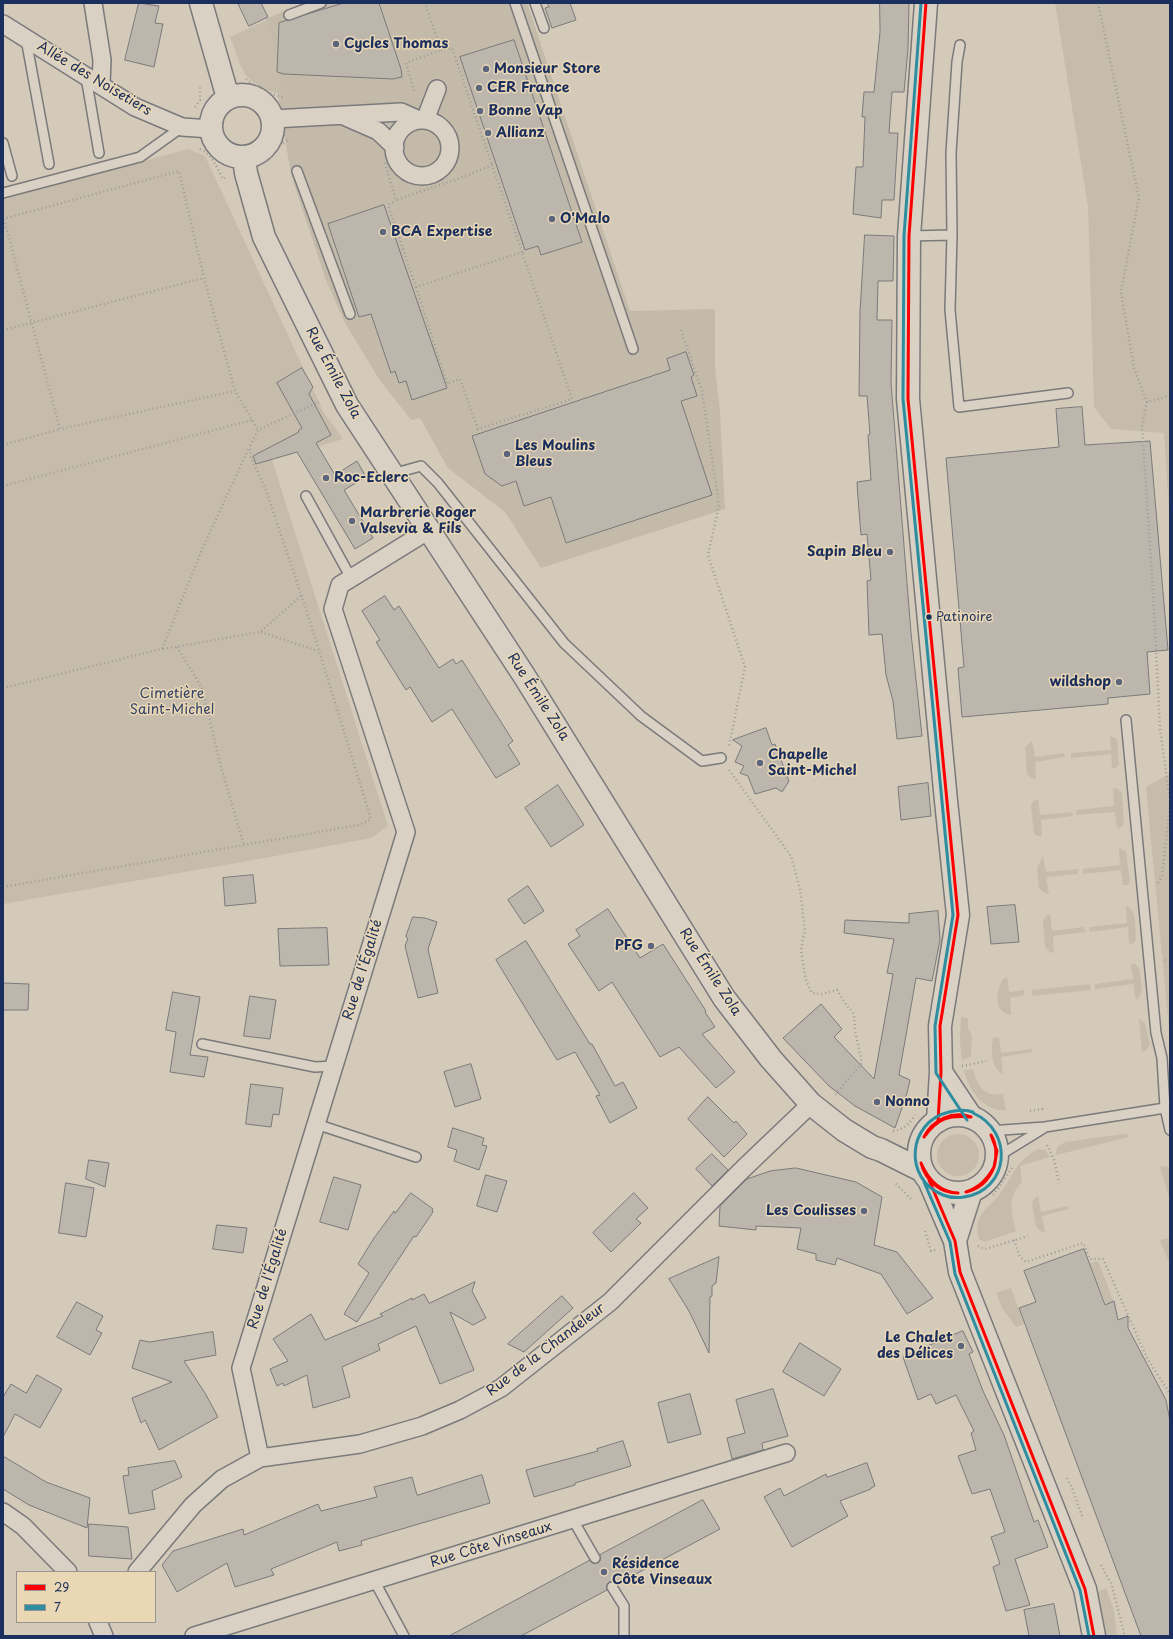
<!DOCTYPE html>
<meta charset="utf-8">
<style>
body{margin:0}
#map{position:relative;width:1173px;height:1639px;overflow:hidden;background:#d4caba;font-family:"Playpen Sans",sans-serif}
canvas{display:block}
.frame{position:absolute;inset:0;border:4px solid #1b2f5e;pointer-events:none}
.legend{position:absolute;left:16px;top:1571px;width:140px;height:52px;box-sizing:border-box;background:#ead8b5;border:1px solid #979492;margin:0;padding:5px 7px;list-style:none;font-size:12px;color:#1b2f5e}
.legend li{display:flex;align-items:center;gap:8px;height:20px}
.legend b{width:20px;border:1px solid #979492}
</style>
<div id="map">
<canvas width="1173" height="1639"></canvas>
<div class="frame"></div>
<ul class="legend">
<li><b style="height:5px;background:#f00"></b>29</li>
<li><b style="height:5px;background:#2f8da0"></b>7</li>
</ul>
</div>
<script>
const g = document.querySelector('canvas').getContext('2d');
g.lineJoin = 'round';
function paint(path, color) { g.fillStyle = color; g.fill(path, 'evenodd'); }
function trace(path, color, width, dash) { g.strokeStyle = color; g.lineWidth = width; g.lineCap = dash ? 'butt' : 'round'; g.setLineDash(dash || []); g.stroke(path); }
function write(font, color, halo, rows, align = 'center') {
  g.font = font + ' "Playpen Sans",sans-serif'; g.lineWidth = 3; g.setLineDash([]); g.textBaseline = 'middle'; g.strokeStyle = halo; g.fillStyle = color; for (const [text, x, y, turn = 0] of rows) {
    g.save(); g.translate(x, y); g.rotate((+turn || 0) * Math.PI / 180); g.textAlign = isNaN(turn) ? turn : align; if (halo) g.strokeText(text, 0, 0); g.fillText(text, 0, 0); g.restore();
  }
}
const built = new Path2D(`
 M302 3H527L630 311 715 309V368L720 411 725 509 541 568 505 512 448 468 420 418 411 420 379 379 345 323 326 280 291 175 266 19Z`);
const green = new Path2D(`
 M1055 3H1170V526L1164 433 1111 429 1094 407 1088 206Z
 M269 19 283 94C270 92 253 85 245 74 240 67 234 46 230 37Z
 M188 149 205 156 324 413 343 439 272 460 388 826 371 838 259 859 3 904V199Z
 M1110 736 1117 739 1119 764 1117 767 1112 769 1111 754 1071 758V753L1111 750Z
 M1032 741 1035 757 1064 753 1065 757 1035 762 1036 779 1031 778 1027 774 1025 747Z
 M1170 773V1040L1146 787Z
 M1113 788 1118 789 1122 793 1124 823 1121 827 1117 828 1115 812 1076 815V810L1114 806Z
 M1038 799 1040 815 1072 812 1073 816 1041 820 1042 836H1037L1034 833 1031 806 1033 801Z
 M1119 847 1126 852 1130 881 1128 885H1123L1121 870 1083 874V869L1120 865Z
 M1043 856 1046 872 1078 869V874L1046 877 1049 894 1043 892 1039 888 1037 868Z
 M1126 906C1137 908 1135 929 1136 939L1134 943 1129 944 1128 927 1090 932 1089 927 1127 923Z
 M1050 914 1052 931 1084 927 1085 932 1053 936 1054 953 1050 952 1045 947 1043 921 1046 916Z
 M1131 964H1135L1139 968C1140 978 1146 994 1136 1000L1133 984 1095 989V984L1133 979Z
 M1007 977 1009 992 1024 990V995L1010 998 1011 1015C992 1011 996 993 1003 979Z
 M1090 984 1091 990 1032 996V990Z
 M961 1017 968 1018V1028L972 1035 971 1057 962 1060 960 1041Z
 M1139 1019 1145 1023 1150 1044 1146 1051 1142 1052Z
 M999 1037 1001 1053 1032 1049V1052L1001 1057 1003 1074C991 1069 991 1050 993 1038Z
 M973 1069C977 1086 984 1097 1003 1094L1006 1110C984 1112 968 1090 964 1070Z
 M1124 1134H1128L1129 1137 1056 1155 1057 1147 1065 1142Z
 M937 1155a21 21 0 1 1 42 0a21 21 0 1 1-42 0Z
 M1038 1149 1045 1150 1050 1157 1020 1166 1022 1182C1007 1197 1011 1212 1016 1231L985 1242 979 1239C972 1213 991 1208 1002 1191 1014 1173 1017 1160 1038 1149Z
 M1167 1166 1170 1170V1200L1160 1167Z
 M1038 1196 1041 1212 1068 1206V1209L1042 1216 1045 1232H1042L1036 1227 1032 1204 1033 1200Z
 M1170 1238V1265L1160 1240Z
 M1098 1261 1114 1302 1106 1305 1090 1263Z
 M1011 1288 1024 1324 1016 1327 1002 1308 996 1293Z
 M1106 1588 1114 1611 1117 1636H1106L1096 1592Z`);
const building = new Path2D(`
 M139 3 159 6 155 23 163 24 154 67 125 60Z
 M238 3H261L268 17 249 26Z
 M344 3H379L401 69 402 77 393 79 284 74 277 72 279 23Z
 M547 3H570L576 20 552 28 545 8 549 7Z
 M880 3H909L908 49 904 92H892L889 133H898L894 200H882L881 218 853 214 856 167H863L865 117H862L864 92H874L880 32Z
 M514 40 582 242 541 255 538 246 525 250 460 57Z
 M384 205 447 388 412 400 406 381 399 383 395 371 391 373 371 314 359 317 328 224Z
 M865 235 894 236 893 281H878L877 320H892L891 383 911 633 922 736 897 739 893 701 886 675 882 634 869 635 867 581 871 580 867 534 861 535 858 498 857 482 871 480 868 435 870 434 867 396H859L860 312Z
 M686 352 694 375 691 377 697 396 681 401 712 495 566 543 551 497 524 506 516 481 502 486 485 474 472 436 670 370 667 359Z
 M302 368 313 387 309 394 331 435 316 443 335 475 357 461 366 477 344 490 373 538 355 549 297 452 256 464 253 456 299 432 298 431 302 428 277 383Z
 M1082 407 1085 445 1150 441 1168 650 1147 652 1150 694 1108 698V704L962 717 958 668 964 667 946 458 1059 447 1056 409Z
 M385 596 394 610 399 606 439 668 453 659 456 664 462 660 513 741 508 745 520 764 496 778 452 709 432 722 410 687 406 690 376 642 380 640 362 611Z
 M766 728 772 745 775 744 789 781 782 792 776 788 755 794 748 776 740 773 744 766 735 762 742 746 733 740Z
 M928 783 931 816 901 820 898 787Z
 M558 785 584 825 551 847 525 808Z
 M253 875 256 903 225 906 223 878Z
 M528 886 544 911 524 924 508 900Z
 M1015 905 1019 942 991 944 987 907Z
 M608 909 640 958 663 944 706 1011 705 1012 715 1027 702 1034 735 1072 716 1088 679 1047 660 1057 612 982 599 991 568 944 580 936 576 930Z
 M938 911 940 940 932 981 916 978 899 1075 910 1080 907 1093 895 1128 855 1106 829 1086 783 1038 821 1004 842 1029 834 1037 874 1079 893 974 887 973 894 939 844 933 845 920 909 923V914Z
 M413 917 425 918 437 922 428 949 438 993 418 998 405 946 408 938 406 937Z
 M327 928 329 965 280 966 278 929Z
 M526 941 590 1044H592L615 1086 623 1082 637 1108 610 1123 596 1096 600 1095 575 1052 557 1060 496 960Z
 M3 983 29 984 28 1010H3Z
 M173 992 200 997 190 1055 208 1057 204 1077 170 1072 176 1032 166 1030Z
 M250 996 276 1000 270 1039 244 1036Z
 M471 1064 481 1099 455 1107 444 1072Z
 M251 1084 283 1088 279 1115 273 1114 271 1127 246 1124Z
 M708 1097 734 1123 736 1121 747 1134 724 1157 688 1119Z
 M453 1128 484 1138 482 1145 487 1146 479 1170 454 1161 457 1150 448 1147Z
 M712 1154 728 1170 712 1186 696 1169Z
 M89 1160 109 1163 105 1187 86 1179Z
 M796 1168 856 1182 882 1197 874 1245 897 1252 933 1298 907 1314 881 1274 837 1258 835 1265 816 1260V1254L797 1249 801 1228 756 1226V1230L719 1226 720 1206 747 1179 770 1171Z
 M486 1175 507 1181 497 1212 477 1206Z
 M334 1177 361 1185 348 1230 320 1222Z
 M66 1183 94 1188 86 1237 59 1233Z
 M411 1193 433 1209 432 1210 433 1212 416 1237 414 1236 357 1322 344 1314 369 1273 358 1264 374 1238 394 1211 395 1213Z
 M634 1193 648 1208 636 1219 641 1223 611 1252 593 1233Z
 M217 1225 247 1228 243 1253 213 1249Z
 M1084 1249 1105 1305 1114 1301 1118 1320 1128 1316V1328L1166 1400 1170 1421V1636H1141L1019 1308 1036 1302 1024 1271Z
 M719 1257 716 1283 712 1286V1296L710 1297 709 1353 689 1311 669 1279Z
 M475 1282 472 1291 486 1318 473 1325 450 1312 474 1370 440 1384 416 1326 378 1344 380 1350 342 1367 350 1397 313 1408 307 1375 284 1386 283 1383 277 1386 270 1369 288 1361 273 1339 311 1314 325 1340 383 1316 380 1314 412 1298V1300L424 1294 429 1303Z
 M562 1296 573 1308 524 1352 508 1344Z
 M77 1302 103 1316 96 1330 102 1333 90 1355 57 1337Z
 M963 1331 973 1352 969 1354 983 1391 1004 1435 1034 1522 1038 1520 1048 1547 1015 1559 1030 1605 1006 1611 993 1567 1000 1564 991 1537 1005 1532 990 1489 972 1494 958 1456 976 1450 971 1433 974 1431 956 1395 936 1404 931 1394 918 1400 903 1357Z
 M213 1332 216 1355 184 1361 205 1393 218 1417 159 1450 145 1420 141 1423 132 1398 172 1382 132 1368 140 1340 149 1342Z
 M800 1343 841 1369 824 1396 783 1372Z
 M37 1375 62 1389 40 1428 15 1414 3 1437V1397L11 1384 26 1393Z
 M773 1389 788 1436 762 1443 763 1450 732 1459 727 1438 745 1433 736 1400Z
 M690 1394 701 1434 668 1443 658 1403Z
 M623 1441 631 1466 575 1483V1485L534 1497 526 1470 598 1451 597 1449Z
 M3 1456 46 1482 90 1498 87 1528 29 1505 3 1489Z
 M175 1461 182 1477 152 1491 155 1509 129 1514 123 1476 129 1475 128 1468Z
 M867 1463 875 1486 871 1488V1489L840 1501 848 1516 792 1547 764 1497 780 1488 784 1496 826 1474 827 1477Z
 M482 1475 490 1503 361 1541 362 1545 339 1551 337 1542 271 1569 274 1575 235 1587 227 1563 177 1592 162 1565 173 1551 243 1529 244 1535 318 1504 321 1511 377 1497 374 1487 412 1477 417 1495Z
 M703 1500 720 1529 617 1584 614 1582H609L607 1585V1590L521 1636H449L590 1560 592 1563H598L600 1561V1555Z
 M89 1524 128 1527 132 1559 89 1556Z
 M1054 1604 1060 1636H1029L1024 1610Z`);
const path = new Path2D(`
 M1098 3 1139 198 1121 292 1134 368 1147 402
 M441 50 452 48 492 165
 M246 79C257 88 271 94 285 98
 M414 91 406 63 441 50 425 3
 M195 107 200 100V86
 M200 149C212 155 217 167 223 179L225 178
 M268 161 274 150 289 139
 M385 163 396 200 466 176 492 165 522 252 416 287 388 205 396 200
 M3 219 179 171 204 278 235 391 258 430
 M4 219 60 429 235 391
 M416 287 447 384 460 379 478 429 572 399 522 252
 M3 330 204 278
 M681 330 702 391 719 505 708 555 745 667 729 746
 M1170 397 1168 396 1147 402 1142 425 1153 591 1160 728 1170 801
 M3 445 60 429
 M3 486 252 420
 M261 632 318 651
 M177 647 202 688 221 767 244 845
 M163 649 260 632 301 596
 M3 688 162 649 203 547 249 448
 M729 770 791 856 800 889 805 930 801 950 806 981 812 993 822 994 837 990 845 1003 854 1014 855 1031 862 1063 835 1095
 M1158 883 1162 876 1170 806
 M3 887 359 825 371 819 307 612 266 490 251 458 250 446 258 430 319 402
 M1165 960 1170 962
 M962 1066 986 1061
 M1030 1111 1042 1109 1043 1112
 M893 1131C905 1129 909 1124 915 1115
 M1047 1145 1054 1159 1059 1183
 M896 1184 911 1199
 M993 1195 998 1189 1013 1166
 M925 1231 931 1251 935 1250
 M1014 1240 1020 1257 1026 1262 1083 1243 1090 1259H1103L1147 1358 1170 1394
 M978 1246 985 1249 1028 1236
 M1067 1478 1072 1488 1083 1519
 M1101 1565 1111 1583 1125 1636`);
const lane = new Path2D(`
 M515 3 633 349
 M535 3 544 28
 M289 15 321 3
 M26 39 49 164
 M86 77 99 153
 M3 143 12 176
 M297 171 350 314
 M3 193 140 157 182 127
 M952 235 950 310 959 407 1068 393
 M909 236 952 235 951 153 957 62 960 45
 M392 474 421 466 438 483 564 643 641 716 702 761 721 758
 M306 496 351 578
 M1126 720 1156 1033 1162 1058 1165 1108 1170 1130
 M202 1044 315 1067 334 1066
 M316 1124 416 1157
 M989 1131 1045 1127 1165 1108
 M997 1157 1044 1128
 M573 1520 595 1558
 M374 1580 404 1636
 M612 1587 624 1606V1636`);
const street = new Path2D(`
 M93 3 102 60 101 85
 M3 24 135 107 182 127 211 129
 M346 117 378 131 395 147
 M273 119 401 112 419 120
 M425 120 437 89
 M394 148a28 28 0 1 1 56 0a28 28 0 1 1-56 0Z
 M260 1458 241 1368 406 832 333 609 340 585 429 530
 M3 1512 23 1526 68 1572
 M137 1572 193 1505 222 1479 260 1458 360 1444 422 1426 460 1410 501 1388 610 1302 744 1168 811 1104
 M98 1622 104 1636
 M194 1636 786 1453`);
const secondary = new Path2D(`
 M926 3 909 236 908 399 946 801 958 915 940 1026 941 1072 938 1121
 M941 1072 971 1117`);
const primary = new Path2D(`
 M201 3 228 98
 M211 126a31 31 0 1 1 62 0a31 31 0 1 1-62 0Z
 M244 157 246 173 264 237 347 405 525 677 724 998 771 1059 811 1104 844 1130 872 1147 881 1150 923 1171
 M919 1154a39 39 0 1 1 78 0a39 39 0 1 1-78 0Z
 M929 1180 955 1241 960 1272 1085 1589 1094 1636
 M955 1241 971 1191`);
const bus1 = new Path2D(`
 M926 3 909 236 908 399 958 915 940 1026 941 1072 938 1121
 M991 1135 997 1151 994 1167
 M991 1135C997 1145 997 1156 994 1167
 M924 1137C932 1120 953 1110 971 1117
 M924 1137C938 1118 948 1115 971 1117
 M921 1163C928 1179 939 1192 958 1193
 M921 1163C926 1181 940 1193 958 1193
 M929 1180 955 1241 960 1272 1085 1589 1094 1636
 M966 1192C979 1187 987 1180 994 1167
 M966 1192C979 1189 989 1180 994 1167`);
const bus2 = new Path2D(`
 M921 3 904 236 903 399 953 915 935 1026 936 1073 967 1120
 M973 1112C965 1109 957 1110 949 1112 907 1122 903 1179 943 1195 950 1198 957 1198 964 1197 1010 1190 1014 1131 973 1113
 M924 1182 950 1242 955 1274 1080 1590 1089 1636`);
const markers = [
 [336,44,4,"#5c657e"],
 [486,69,4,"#5c657e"],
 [479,88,4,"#5c657e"],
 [480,111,4,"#5c657e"],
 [488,133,4,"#5c657e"],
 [552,219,4,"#5c657e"],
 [383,232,4,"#5c657e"],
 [507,454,4,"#5c657e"],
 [326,478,4,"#5c657e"],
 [352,521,4,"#5c657e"],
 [890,552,4,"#5c657e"],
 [929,617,3.5,"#1b2f5e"],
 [1119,682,4,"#5c657e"],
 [760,763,4,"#5c657e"],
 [651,946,4,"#5c657e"],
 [877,1102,4,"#5c657e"],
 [864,1211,4,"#5c657e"],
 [961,1346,4,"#5c657e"],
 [604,1572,4,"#5c657e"]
];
const busNames = [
 ["Patinoire",936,617]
];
const poiNames = [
 ["Cycles Thomas",344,44],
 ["Monsieur Store",494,69],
 ["CER France",487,88],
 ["Bonne Vap",488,111],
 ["Allianz",496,133],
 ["O'Malo",560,219],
 ["BCA Expertise",391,232],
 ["Les Moulins",515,446],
 ["Bleus",515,462],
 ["Roc-Eclerc",334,478],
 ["Marbrerie Roger",360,513],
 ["Valsevia & Fils",360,529],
 ["Sapin Bleu",882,552,"right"],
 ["wildshop",1111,682,"right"],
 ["Chapelle",768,755],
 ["Saint-Michel",768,771],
 ["PFG",643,946,"right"],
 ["Nonno",885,1102],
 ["Les Coulisses",856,1211,"right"],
 ["Le Chalet",953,1338,"right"],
 ["des Délices",953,1354,"right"],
 ["Résidence",612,1564],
 ["Côte Vinseaux",612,1580]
];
const streetNames = [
 ["Allée des Noisetiers",94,79,31],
 ["Rue Émile Zola",333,373,62],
 ["Rue Émile Zola",538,697,57],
 ["Rue de l'Égalité",363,970,-73],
 ["Rue Émile Zola",710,972,57],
 ["Rue de l'Égalité",268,1279,-73],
 ["Rue de la Chandeleur",546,1350,-37],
 ["Rue Côte Vinseaux",491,1545,-17]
];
const parkNames = [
 ["Cimetière",172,694],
 ["Saint-Michel",172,710]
];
paint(built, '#c3baaa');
paint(green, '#c6bcab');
paint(building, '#bcb6ad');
trace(building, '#7a7a7b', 1);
trace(lane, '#7a7a7b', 12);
trace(street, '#7a7a7b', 20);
trace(secondary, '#7a7a7b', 25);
trace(primary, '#7a7a7b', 25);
trace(path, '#9e9c9a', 2.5, [1, 3]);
trace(lane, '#d8d1c4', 9);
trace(street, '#d8d1c4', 17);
trace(secondary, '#d8d1c4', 22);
trace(primary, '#d8d1c4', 22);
trace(bus1, '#f00', 3);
trace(bus2, '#2f8da0', 3);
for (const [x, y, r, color] of markers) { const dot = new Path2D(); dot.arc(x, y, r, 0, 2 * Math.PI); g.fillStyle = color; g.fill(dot); trace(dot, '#ead8b5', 1.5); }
write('13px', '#1b2f5e', '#ead8b5', busNames, 'left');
write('bold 14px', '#1b2f5e', '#ead8b5', poiNames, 'left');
write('14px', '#1b2f5e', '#ead8b5', streetNames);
write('14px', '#344368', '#ead8b5', parkNames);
</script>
